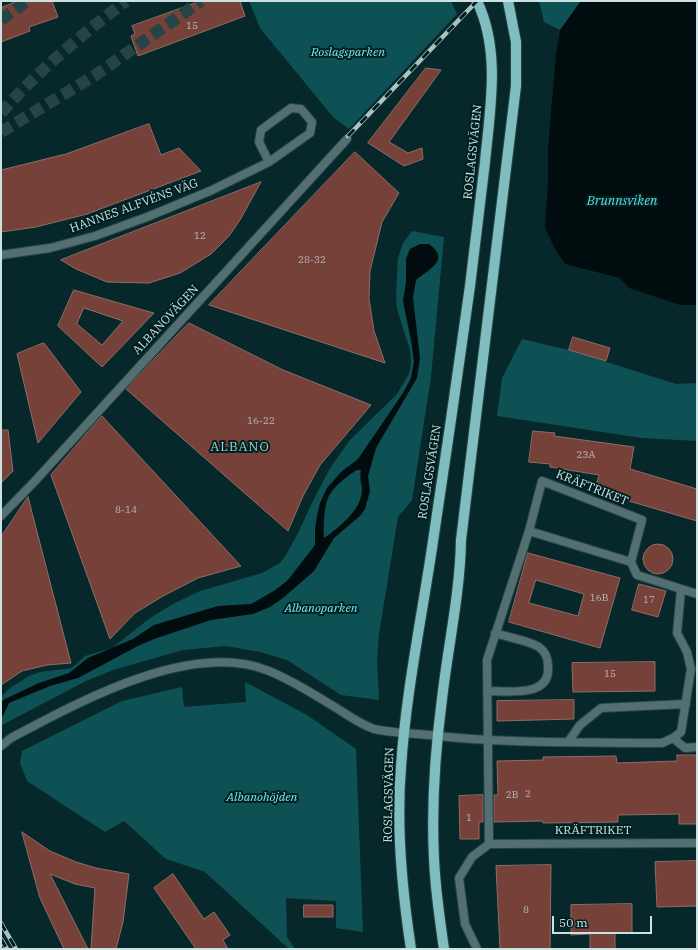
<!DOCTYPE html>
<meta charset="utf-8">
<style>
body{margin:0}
#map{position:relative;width:698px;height:950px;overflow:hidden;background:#07282a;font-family:"IBM Plex Serif",serif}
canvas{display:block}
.frame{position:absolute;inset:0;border:2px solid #cbe1e2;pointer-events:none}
.scale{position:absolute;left:552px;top:916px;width:100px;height:18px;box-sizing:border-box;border:2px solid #cbe1e2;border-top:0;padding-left:5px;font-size:12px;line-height:14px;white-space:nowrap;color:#cbe1e2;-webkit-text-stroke:3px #001f20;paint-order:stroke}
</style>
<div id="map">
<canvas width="698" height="950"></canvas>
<div class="frame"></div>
<div class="scale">50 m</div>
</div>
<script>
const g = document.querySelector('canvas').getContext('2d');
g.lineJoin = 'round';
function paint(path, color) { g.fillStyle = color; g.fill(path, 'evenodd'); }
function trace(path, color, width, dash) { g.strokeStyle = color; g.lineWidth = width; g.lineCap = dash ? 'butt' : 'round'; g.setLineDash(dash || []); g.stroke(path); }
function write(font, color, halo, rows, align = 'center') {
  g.font = font + ' "IBM Plex Serif",serif'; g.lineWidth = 4; g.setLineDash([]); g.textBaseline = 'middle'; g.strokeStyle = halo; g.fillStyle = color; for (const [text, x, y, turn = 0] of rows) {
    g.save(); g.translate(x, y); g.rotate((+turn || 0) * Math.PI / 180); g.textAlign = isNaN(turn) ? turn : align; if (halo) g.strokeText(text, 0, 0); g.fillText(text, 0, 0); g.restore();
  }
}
const green = new Path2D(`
 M249 1H451L457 14 349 129 333 117 260 28Z
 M539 1H581L560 30 544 22Z
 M412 231 444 237 431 377 412 500 398 517 379 634 377 660 379 700 341 695 287 660 260 652 226 646 183 650 113 670 86 681 2 725 1 697 10 688 29 676 40 672 72 668 85 656 112 648 150 618 173 604 200 591 262 573 280 563 286 555 298 533 311 505 330 468 350 440 397 394 409 374 411 363 410 350 397 309 396 295 398 258 403 243Z
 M522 339 569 350 676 384 697 383V441L642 438 497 416 502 378Z
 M245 682 307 715 356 749 363 932 336 928V901L286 898 287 937 295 949H289L205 872 166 859 124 821 105 832 27 781 20 763 22 751 122 701 182 687 184 707 246 702Z`);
const water = new Path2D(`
 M581 1H697V305H680L629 288 620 278 565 264 554 247 545 228 548 180V148L556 54 560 30Z
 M420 244H429C451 260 429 269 416 280L413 298 420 358 417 378 376 448 368 476 370 491 365 509 361 515 334 538 314 571 283 598 270 607 253 614 211 620 154 639 138 646 78 678 50 686 9 703 3 716 1 715V703L3 700 39 683 69 673 88 658 133 639 154 625 218 606 251 604 274 591 288 580 315 545V529L317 516 320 503 327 488 341 472 358 459 403 393 411 378 414 362 412 346 403 301 406 282V259L410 249ZM357 470H361C359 480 362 483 362 491 361 510 339 528 324 538 323 529 324 507 328 498 332 488 348 475 357 470Z`);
const building = new Path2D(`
 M18 1H52L58 17 29 27 30 31 1 42V8Z
 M201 1H240L245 16 138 56 131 36 135 34 132 26Z
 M426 68 441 70 389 142 408 153 422 148 423 159 404 166 368 143Z
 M149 124 161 155 179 148 201 171 87 214 36 227 1 232V170L66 154Z
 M355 152 399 193 382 222 370 271 369 299 374 331 385 363 209 305Z
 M261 182 240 220 229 236 211 254 180 273 149 283 107 282 76 269 61 260Z
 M74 290 143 310 154 313 102 367 58 326ZM84 308 123 321 102 345 77 324Z
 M189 323 283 370 371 405 320 465 303 496 288 531 126 389Z
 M573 337 610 348 606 361 569 350Z
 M44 343 81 392 38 443 17 354Z
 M102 416 241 566 198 578 163 596 135 613 110 639 51 475Z
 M1 430H8L13 471 1 483Z
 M533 431 555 433 554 436 634 447 630 469 697 489V521L595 491 599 475 550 467V464L529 462Z
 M28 497 71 663 47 665 22 671 1 685V537Z
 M643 559a15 15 0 1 1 30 0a15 15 0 1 1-30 0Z
 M528 553 620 578 600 648 509 622ZM536 580 584 594 578 616 529 603Z
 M639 584 666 591 658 617 632 610Z
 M655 662V691L573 692 572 663Z
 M574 700V719L497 721V701Z
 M677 755H697V824H679V814L618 815V822L543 823V821L494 822V795H498L497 761 543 760V757L616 756 617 763 677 761Z
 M483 795V822H479V839H460L459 796Z
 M22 832 50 851 76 862 96 868 129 874 123 922 116 949H91L95 888 75 884 50 874 88 949H64L40 898Z
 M697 861V906L657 907 655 862Z
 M551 865 550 949H500L496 866Z
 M173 874 204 919 214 912 230 935 223 940 228 949H196L154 888Z
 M632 904V933H615V949H590V934L571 935V905Z
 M304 905H333V917H304Z`);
const motorwayTunnel = new Path2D(`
 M1 20 27 1
 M1 113C38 71 81 35 126 1
 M1 132 94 76 201 1`);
const minor = new Path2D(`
 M1 255 50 248 95 236 147 217 210 191 269 162 310 133 312 122 301 109 291 108 261 130 259 142 269 162
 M1 516 35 481 347 139
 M529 531 631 562 637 575 697 594
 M631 562 642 520 542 481 529 531 487 660 489 844 697 843
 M487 691C509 691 551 698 548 666 548 658 546 652 539 647 530 641 507 637 495 633
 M673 738 685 748 697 747
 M568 742 580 725 601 708 686 704
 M1 746 11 738C79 702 192 639 269 671 294 681 316 696 338 709 349 716 362 725 374 729 391 733 411 733 429 735 506 744 584 742 662 743L673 738 681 732 691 669 687 652 677 633 681 590
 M477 949 465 924 459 878 472 857 489 844`);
const primary = new Path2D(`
 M411 949C402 890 396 827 401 767 406 693 421 621 432 548 445 461 458 373 470 286 475 245 480 203 485 162 490 109 501 51 477 1
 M444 949C441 928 438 907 436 886 430 824 434 760 442 699 448 646 460 594 461 540L516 86V42L508 1`);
const rail = new Path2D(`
 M348 136 477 1
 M1 923 16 949
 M1 939 7 949`);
const numberNames = [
 ["15",192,26],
 ["12",200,236],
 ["28-32",312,260],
 ["16-22",261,421],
 ["23A",586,455],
 ["8-14",126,510],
 ["16B",599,598],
 ["17",649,600],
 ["15",610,674],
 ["2",528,794],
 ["2B",512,795],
 ["1",469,818],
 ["8",526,910]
];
const parkNames = [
 ["Roslagsparken",348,53],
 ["Albanoparken",321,609],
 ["Albanohöjden",262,798]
];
const streetNames = [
 ["ROSLAGSVÄGEN",473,152,-84],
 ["HANNES ALFVÉNS VÄG",134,206,-20],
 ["ALBANOVÄGEN",166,320,-47],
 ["ROSLAGSVÄGEN",430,472,-81],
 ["KRÄFTRIKET",592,488,22],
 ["ROSLAGSVÄGEN",389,795,-89],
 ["KRÄFTRIKET",593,831]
];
const waterNames = [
 ["Brunnsviken",622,201]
];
const neighbourhoodNames = [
 ["ALBANO",240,447]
];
paint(green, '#0e5154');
paint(water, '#000c0e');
paint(building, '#764139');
trace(building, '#906d67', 1);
trace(motorwayTunnel, '#244446', 12, [12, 6]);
trace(minor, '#264647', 10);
trace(primary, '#264647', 12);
trace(minor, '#536f71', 8);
trace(primary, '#7fbdc0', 10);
trace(rail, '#aac2c3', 4.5);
trace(rail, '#001f20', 3, [9]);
write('10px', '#b6b9b8', null, numberNames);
write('italic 12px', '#79ecf2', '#001f20', parkNames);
write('12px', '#cbe1e2', '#001f20', streetNames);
write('italic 13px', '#67dbe0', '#001f20', waterNames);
g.letterSpacing = '1px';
write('13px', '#a4d0d2', '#001f20', neighbourhoodNames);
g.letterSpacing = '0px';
</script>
